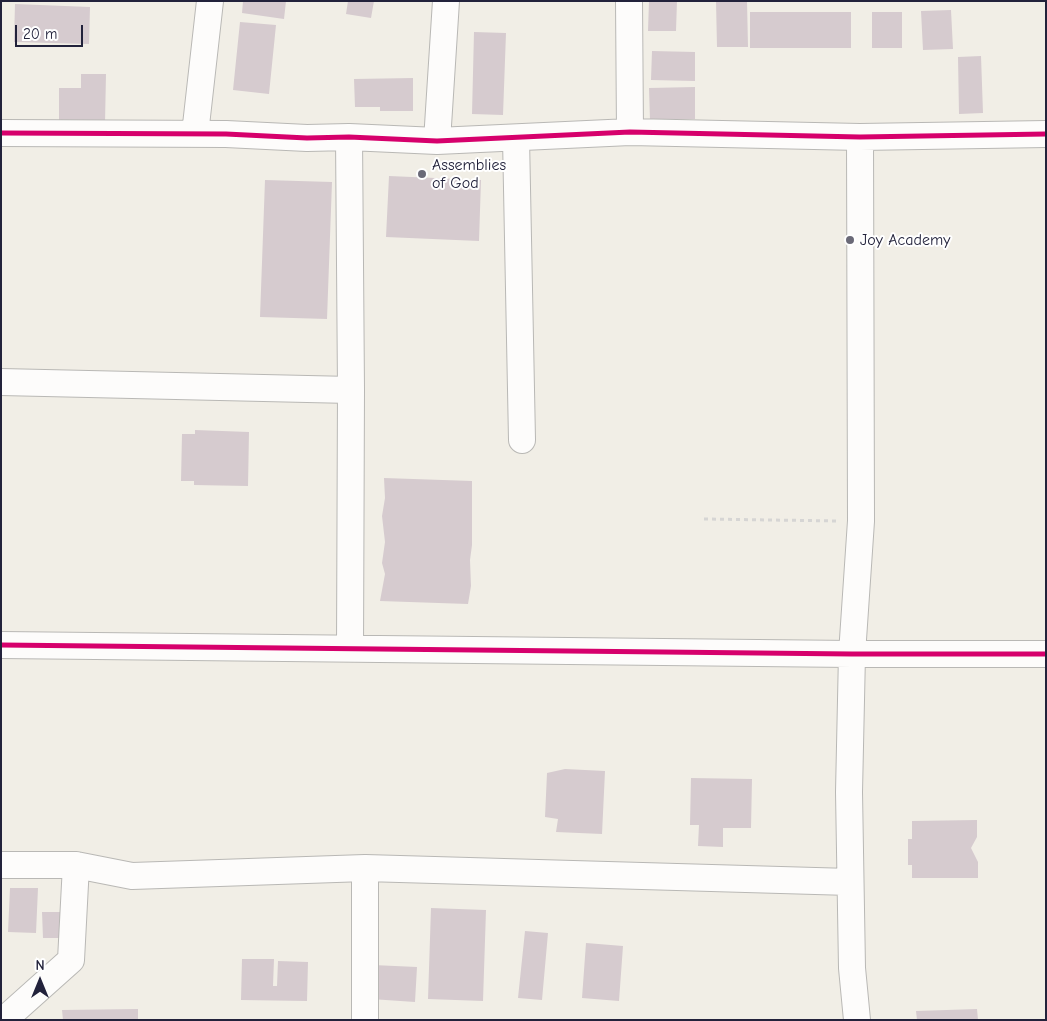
<!DOCTYPE html>
<style>
body{margin:0}
#map{position:relative;width:1047px;height:1021px;overflow:hidden;background:#f1eee6;font-family:"Comic Neue",sans-serif}
canvas{display:block}
.frame{position:absolute;inset:0;border:2px solid #22223b;pointer-events:none}
.north{position:absolute;left:15px;top:956px;width:50px;height:50px;-webkit-text-stroke:4px #fff;paint-order:stroke;rotate:0deg;font-size:14px;font-weight:700;line-height:20px;text-align:center;color:#22223b}
.north::after{content:'';display:block;margin:auto;width:18px;height:22px;background:#22223b;clip-path:polygon(50% 0,100% 100%,50% 72%,0 100%)}
.scale{position:absolute;left:15px;top:25px;width:68px;height:22px;box-sizing:border-box;border:2px solid #22223b;border-top:0;padding-left:6px;font-size:15px;line-height:18px;white-space:nowrap;color:#22223b;-webkit-text-stroke:4px #fff;paint-order:stroke}
</style>
<div id="map">
<canvas width="1047" height="1021"></canvas>
<div class="frame"></div>
<div class="north">N</div>
<div class="scale">20 m</div>
</div>
<script>
const g = document.querySelector('canvas').getContext('2d');
g.lineJoin = 'round';
function paint(path, color) { g.fillStyle = color; g.fill(path, 'evenodd'); }
function trace(path, color, width, dash) { g.strokeStyle = color; g.lineWidth = width; g.lineCap = dash ? 'butt' : 'round'; g.setLineDash(dash || []); g.stroke(path); }
function write(font, color, halo, rows, align = 'center') {
  g.font = font + ' "Comic Neue",sans-serif'; g.lineWidth = 4; g.setLineDash([]); g.textBaseline = 'middle'; g.strokeStyle = halo; g.fillStyle = color; for (const [text, x, y, turn = 0] of rows) {
    g.save(); g.translate(x, y); g.rotate((+turn || 0) * Math.PI / 180); g.textAlign = isNaN(turn) ? turn : align; if (halo) g.strokeText(text, 0, 0); g.fillText(text, 0, 0); g.restore();
  }
}
const building = new Path2D(`
 M243 1H286L284 19 242 13Z
 M348 1H374L371 18 346 14Z
 M649 1H677L676 31H648Z
 M716 1H747L748 47H717Z
 M15 4 90 7 89 44 14 42Z
 M951 10 953 49 923 50 921 11Z
 M750 12H851V48H750Z
 M872 12H902V48H872Z
 M240 22 276 25 269 94 233 90Z
 M474 32 506 33 503 115 472 114Z
 M652 51 695 52V81L651 80Z
 M981 56 983 113 959 114 958 57Z
 M81 74H106L105 123H59V88H81Z
 M413 78V111H380V107H355L354 79Z
 M695 87V119L650 120 649 88Z
 M389 176 481 180 479 241 386 237Z
 M265 180 332 182 327 319 260 317Z
 M195 430 249 432 248 486 194 485V481H181L182 434H195Z
 M384 478 472 481V545L470 560 471 586 468 604 380 601 385 574 382 563 385 542 382 516 385 498Z
 M565 769 605 771 602 834 556 832 558 819 545 817 547 773Z
 M691 778 752 779 751 828H723V847L698 846 699 825H690Z
 M977 820V837L971 848 978 862V878H912V865H908V839H912V821Z
 M10 888H38L36 933 8 932Z
 M431 908 486 910 483 1001 428 999Z
 M42 912H61V938H43Z
 M525 931 548 933 542 1000 518 998Z
 M586 943 623 946 619 1001 582 998Z
 M242 959H274L273 986H277L278 961 308 962 307 1001 241 1000Z
 M373 965 417 967 415 1002 371 999Z
 M138 1009V1020H63L62 1010Z
 M977 1009 978 1020H917L916 1011Z`);
const path = new Path2D(`
 M704 519 838 521`);
const minor = new Path2D(`
 M629 1 630 132
 M1 133 226 134 307 138 349 137 437 141 630 132 860 137 1046 134
 M195 134 210 1
 M349 137 351 390 350 648
 M516 138 522 440
 M437 141 446 1
 M1 382 351 390
 M1 645 852 654H1046
 M1 865H76L132 876 365 868 850 882
 M5 1019 71 960 76 865
 M365 1020V868
 M857 1020 852 968 849 792 852 654 861 521 860 137`);
const cycleway = new Path2D(`
 M1 133 226 134 307 138 349 137 437 141 630 132 860 137 1046 134
 M1 645 852 654H1046`);
const markers = [
 [422,174,5,"#6a6977"],
 [850,240,5,"#6a6977"]
];
const poiNames = [
 ["Assemblies",432,165],
 ["of God",432,183],
 ["Joy Academy",860,240]
];
paint(building, '#d6cbcf');
trace(minor, '#b9b8b5', 28);
trace(path, '#d6d5d4', 3, [4, 4]);
trace(minor, '#fdfcfb', 26);
trace(cycleway, '#d6006c', 5);
for (const [x, y, r, color] of markers) { const dot = new Path2D(); dot.arc(x, y, r, 0, 2 * Math.PI); g.fillStyle = color; g.fill(dot); trace(dot, '#fff', 2); }
write('16px', '#22223b', '#fff', poiNames, 'left');
</script>
